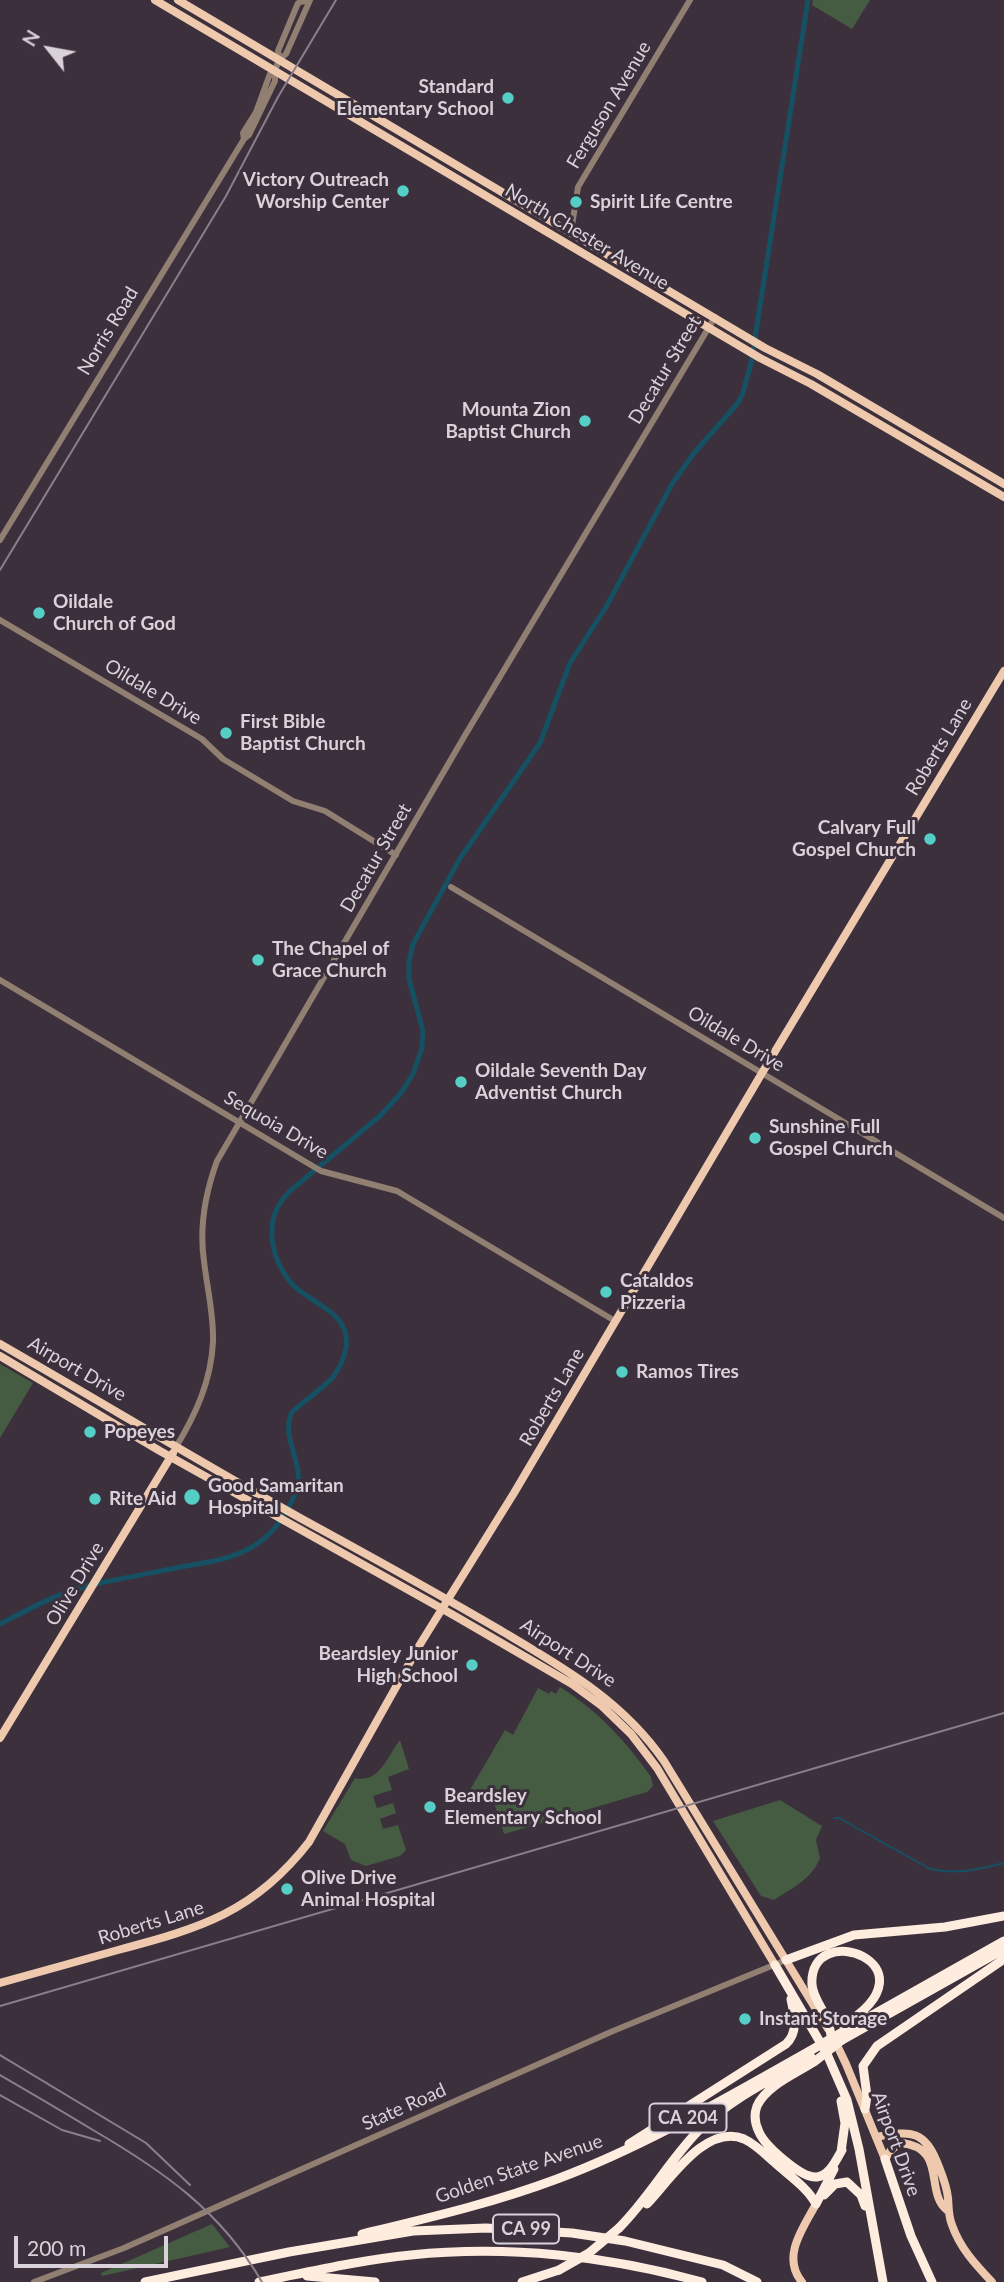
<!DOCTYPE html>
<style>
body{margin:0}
#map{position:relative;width:1004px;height:2282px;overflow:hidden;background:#3c303d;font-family:Lato,sans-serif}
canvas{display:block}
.north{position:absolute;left:14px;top:14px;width:70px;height:70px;-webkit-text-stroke:5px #3c303d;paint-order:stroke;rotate:301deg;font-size:19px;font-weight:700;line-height:28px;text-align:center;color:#dad2db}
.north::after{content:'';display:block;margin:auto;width:24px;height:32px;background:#dad2db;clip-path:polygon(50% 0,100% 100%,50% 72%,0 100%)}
.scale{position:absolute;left:14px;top:2236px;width:154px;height:32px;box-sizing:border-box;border:4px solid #dad2db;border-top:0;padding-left:9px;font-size:21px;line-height:24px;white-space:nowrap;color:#dad2db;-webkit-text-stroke:5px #3c303d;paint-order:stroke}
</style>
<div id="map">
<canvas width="1004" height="2282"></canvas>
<div class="north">N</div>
<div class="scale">200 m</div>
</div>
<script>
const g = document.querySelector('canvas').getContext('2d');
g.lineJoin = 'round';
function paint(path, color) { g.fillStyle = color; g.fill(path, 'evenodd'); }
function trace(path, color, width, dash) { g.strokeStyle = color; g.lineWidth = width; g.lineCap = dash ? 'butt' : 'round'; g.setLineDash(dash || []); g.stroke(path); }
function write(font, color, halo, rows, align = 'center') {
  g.font = font + ' Lato,sans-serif'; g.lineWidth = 6; g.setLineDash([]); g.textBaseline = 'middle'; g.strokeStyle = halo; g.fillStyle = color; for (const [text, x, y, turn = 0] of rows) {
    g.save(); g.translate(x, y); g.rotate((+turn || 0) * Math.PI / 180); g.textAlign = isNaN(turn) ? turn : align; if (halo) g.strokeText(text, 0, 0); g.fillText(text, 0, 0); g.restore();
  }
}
const green = new Path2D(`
 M813 0H870L852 29 812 5Z
 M0 1364 33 1383 0 1438Z
 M560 1687C597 1710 626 1741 651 1777L653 1786 647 1792 504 1834 492 1796 471 1803 467 1795 505 1730 513 1735 538 1688 549 1694 551 1691 556 1694Z
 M400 1740 409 1769 388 1777 392 1790 373 1796 377 1808 393 1803 396 1813 380 1819 383 1829 398 1825 406 1850 400 1856 366 1866 351 1860 345 1844 323 1831 355 1778C380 1784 387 1756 400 1740Z
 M780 1800 822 1826 816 1840 820 1858C812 1879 792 1888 774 1900L761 1896 713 1821Z
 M212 2224 230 2247 102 2276 101 2273Z`);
const stream = new Path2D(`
 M834 1818H839L930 1869C956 1875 979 1869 1004 1863`);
const canal = new Path2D(`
 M0 1624C29 1609 56 1594 87 1586 117 1579 146 1574 176 1568 205 1562 237 1560 261 1541 276 1530 288 1510 295 1494 308 1465 279 1440 292 1412 305 1400 321 1390 333 1377 339 1369 344 1358 346 1348 351 1313 314 1305 294 1286 281 1272 274 1257 272 1238 271 1217 276 1205 291 1190L380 1116 401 1093 413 1074 422 1048 423 1031 409 979V962L413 944 459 860 540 743 570 663 606 607 672 484 694 453 738 403 743 393 751 363 808 0`);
const minor = new Path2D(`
 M280 59 286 54 310 0
 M244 139 243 133 256 112 270 74C278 68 280 60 278 51L298 3 308 0
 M571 232 578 187 690 0
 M0 540 244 139 249 135 275 81V70
 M0 620 202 739 223 759 293 801 325 811 396 855
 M451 887 1004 1218
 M0 980 321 1171 397 1191 615 1321
 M176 1447C196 1414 211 1381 213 1342 214 1315 207 1288 204 1261 199 1227 205 1194 217 1161L464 737 715 317
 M34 2282 124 2248 613 2031 786 1960`);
const major = new Path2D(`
 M155 0 760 358 811 384 1004 497
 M178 0 765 348 817 374 1004 484
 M0 1344C101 1402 200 1462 302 1519 368 1555 435 1592 500 1630 562 1667 622 1700 664 1761L828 2029
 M0 1356 160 1451 455 1616 572 1684 602 1706 631 1734 657 1768 775 1965
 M0 1738 173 1453
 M0 1983C39 1972 79 1961 118 1950 200 1928 254 1913 309 1842L419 1646 514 1493 762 1073 1004 671
 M835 2041 846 2064 885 2159
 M876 2137C912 2130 925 2130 939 2167 943 2177 947 2188 948 2198 949 2208 948 2215 952 2225 960 2248 975 2264 992 2282
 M885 2159 891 2150 900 2143C948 2147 924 2192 947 2210
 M802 2282C781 2257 803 2228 816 2204`);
const highway = new Path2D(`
 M786 1960 854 1935 945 1927 1004 1916
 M775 1965 827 2054 847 2100 859 2149 883 2282
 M846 2030 1004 1941
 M831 2035C830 2029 828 2021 825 2015 820 2005 813 1996 812 1985 808 1916 942 1965 843 2025
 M842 2040 1004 1949
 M812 2063C795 2074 766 2086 757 2106 754 2114 755 2124 759 2132 765 2146 802 2179 817 2177 830 2175 836 2160 842 2150
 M865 2109 867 2096 863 2066 877 2046 1004 1959
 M629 2144 786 2044C799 2032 794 2014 791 1999
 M841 2152 845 2123 841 2101
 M885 2159 911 2236 932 2282
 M824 2195 835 2184 847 2182 861 2195 865 2206
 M647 2204C670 2180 706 2123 744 2139 755 2144 765 2154 774 2162 788 2175 807 2187 816 2204
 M816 2204 834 2169
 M619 2228C649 2198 669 2161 698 2131 730 2099 772 2079 811 2057
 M362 2234C428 2218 493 2203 557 2179 645 2146 726 2098 808 2052
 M307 2276 375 2282
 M145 2282 289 2252 413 2231 486 2228 572 2233 625 2241 723 2265 757 2282
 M259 2282C309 2272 360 2260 411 2255 508 2245 609 2256 702 2282
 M522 2282 559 2270`);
const rail = new Path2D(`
 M0 570 226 196 278 97 336 0
 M0 2006 1004 1713
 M0 2055 146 2143 190 2185
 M0 2075C31 2093 62 2111 93 2130 163 2171 220 2210 262 2282
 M0 2095 62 2130 100 2141`);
const highwayBridge = new Path2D(`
 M808 2052 846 2030
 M814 2062 842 2040
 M559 2270 589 2253 619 2228`);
const markers = [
 [508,98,7,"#55cec6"],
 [403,191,7,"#55cec6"],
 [576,202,7,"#55cec6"],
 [585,421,7,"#55cec6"],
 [39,613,7,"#55cec6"],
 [226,733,7,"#55cec6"],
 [930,839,7,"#55cec6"],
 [258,960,7,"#55cec6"],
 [461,1082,7,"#55cec6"],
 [755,1138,7,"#55cec6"],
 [606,1292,7,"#55cec6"],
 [622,1372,7,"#55cec6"],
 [90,1432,7,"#55cec6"],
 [192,1497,9,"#55cec6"],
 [95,1499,7,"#55cec6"],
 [472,1665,7,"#55cec6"],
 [430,1807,7,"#55cec6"],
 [287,1889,7,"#55cec6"],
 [745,2019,7,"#55cec6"]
];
const shields = [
 [688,2118,77],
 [526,2229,66]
];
const shieldNames = [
 ["CA 204",688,2118],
 ["CA 99",526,2229]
];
const poiNames = [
 ["Standard",494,87,"right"],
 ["Elementary School",494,109,"right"],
 ["Victory Outreach",389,180,"right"],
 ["Worship Center",389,202,"right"],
 ["Spirit Life Centre",590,202],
 ["Mounta Zion",571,410,"right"],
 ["Baptist Church",571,432,"right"],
 ["Oildale",53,602],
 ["Church of God",53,624],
 ["First Bible",240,722],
 ["Baptist Church",240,744],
 ["Calvary Full",916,828,"right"],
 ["Gospel Church",916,850,"right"],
 ["The Chapel of",272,949],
 ["Grace Church",272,971],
 ["Oildale Seventh Day",475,1071],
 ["Adventist Church",475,1093],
 ["Sunshine Full",769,1127],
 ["Gospel Church",769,1149],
 ["Cataldos",620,1281],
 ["Pizzeria",620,1303],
 ["Ramos Tires",636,1372],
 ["Popeyes",104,1432],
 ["Good Samaritan",208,1486],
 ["Hospital",208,1508],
 ["Rite Aid",109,1499],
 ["Beardsley Junior",458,1654,"right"],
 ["High School",458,1676,"right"],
 ["Beardsley",444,1796],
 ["Elementary School",444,1818],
 ["Olive Drive",301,1878],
 ["Animal Hospital",301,1900],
 ["Instant Storage",759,2019]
];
const streetNames = [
 ["Ferguson Avenue",609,105,-59],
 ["North Chester Avenue",587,237,31],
 ["Norris Road",108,331,-59],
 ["Decatur Street",665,370,-59],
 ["Oildale Drive",153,692,31],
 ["Roberts Lane",939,747,-59],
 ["Decatur Street",376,858,-60],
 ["Oildale Drive",736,1039,31],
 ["Sequoia Drive",276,1125,30],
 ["Airport Drive",77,1369,30],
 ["Roberts Lane",552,1397,-60],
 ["Olive Drive",75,1584,-59],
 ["Airport Drive",568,1653,33],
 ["Roberts Lane",151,1923,-17],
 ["State Road",404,2107,-24],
 ["Airport Drive",896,2144,70],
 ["Golden State Avenue",519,2169,-19]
];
paint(green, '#455c43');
trace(stream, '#165063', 2);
trace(canal, '#165063', 5);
trace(minor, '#917f72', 6);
trace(major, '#eec9ae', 8);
trace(highway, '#feecdf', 9);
trace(rail, '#897f8a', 2);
trace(highwayBridge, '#feecdf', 9);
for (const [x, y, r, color] of markers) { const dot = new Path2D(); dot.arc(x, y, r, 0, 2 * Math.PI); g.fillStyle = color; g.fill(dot); trace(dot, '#3c303d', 2.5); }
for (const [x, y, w] of shields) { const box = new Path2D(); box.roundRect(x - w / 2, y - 14.5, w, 29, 5); g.fillStyle = '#3c303d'; g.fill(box); trace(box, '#dad2db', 2); }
write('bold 18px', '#dad2db', null, shieldNames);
write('bold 19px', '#dad2db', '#3c303d', poiNames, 'left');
write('19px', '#dad2db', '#3c303d', streetNames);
</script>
